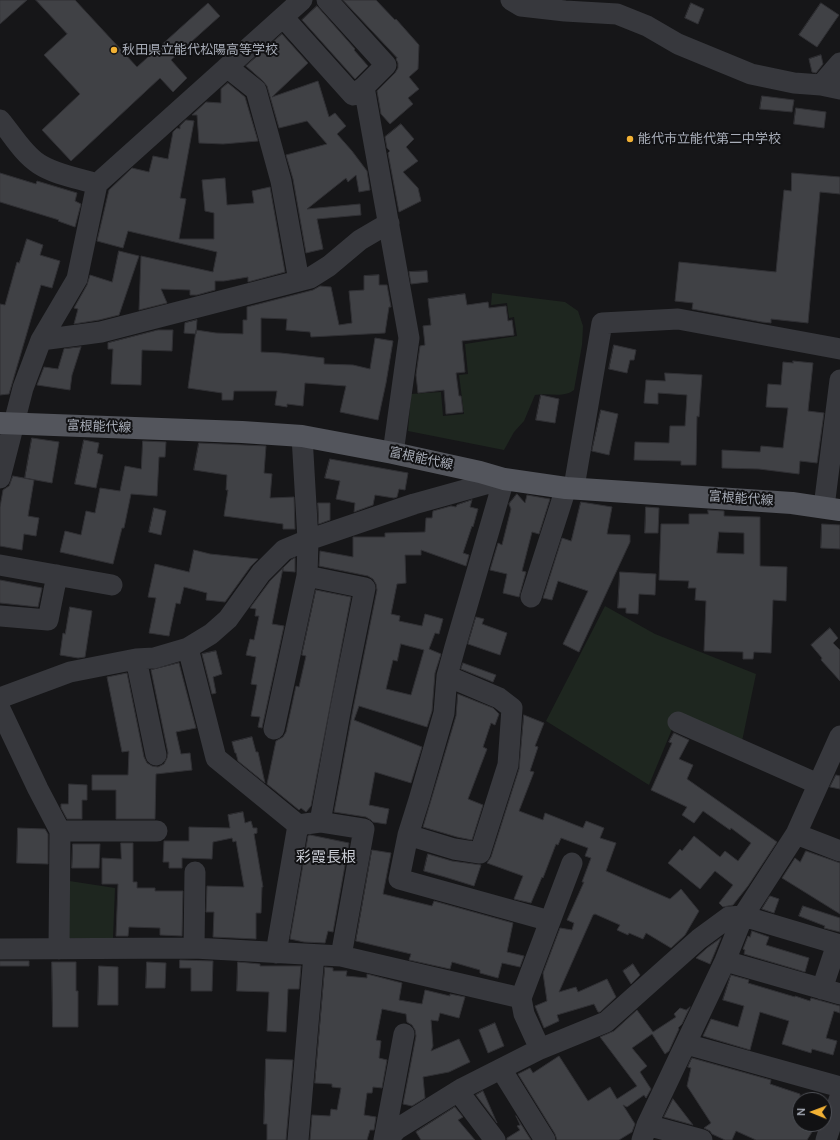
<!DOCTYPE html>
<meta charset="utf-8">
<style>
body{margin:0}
#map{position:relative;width:840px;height:1140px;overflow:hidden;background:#161618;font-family:Manrope,sans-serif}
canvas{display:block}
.north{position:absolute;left:792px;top:1092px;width:40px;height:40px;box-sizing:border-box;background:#111113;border:1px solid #4d4f55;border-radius:50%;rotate:271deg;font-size:11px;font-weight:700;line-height:16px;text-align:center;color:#a8adb8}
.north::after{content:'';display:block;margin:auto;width:14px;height:18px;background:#f2b134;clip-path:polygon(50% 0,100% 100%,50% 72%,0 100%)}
</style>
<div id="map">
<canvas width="840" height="1140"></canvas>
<div class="north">N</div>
</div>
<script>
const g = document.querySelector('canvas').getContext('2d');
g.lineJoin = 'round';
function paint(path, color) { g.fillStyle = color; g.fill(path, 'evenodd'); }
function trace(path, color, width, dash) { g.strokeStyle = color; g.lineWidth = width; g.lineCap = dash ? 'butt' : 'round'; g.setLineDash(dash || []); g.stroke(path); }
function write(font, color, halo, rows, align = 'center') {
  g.font = font + ' Manrope,"Noto Sans JP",sans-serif'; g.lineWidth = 4; g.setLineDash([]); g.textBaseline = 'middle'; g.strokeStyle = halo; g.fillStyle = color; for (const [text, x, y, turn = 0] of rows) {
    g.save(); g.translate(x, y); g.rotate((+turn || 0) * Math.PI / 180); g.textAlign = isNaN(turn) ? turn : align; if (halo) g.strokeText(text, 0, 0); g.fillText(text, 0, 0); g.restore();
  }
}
const green = new Path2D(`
 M492 293 565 302 578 311 583 326 582 345 574 390C562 399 549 392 535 395L524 421 514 432 504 450 408 431 411 394 441 392 443 416 464 414 459 375 468 374 465 344 517 336 514 317 509 318 507 303 491 305Z
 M605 606 655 634 756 674 741 746 677 717 649 785 546 721Z
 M63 880 115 888 113 938H62Z`);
const building = new Path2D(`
 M0 0H27L0 24Z
 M36 0H75L137 67 208 3 220 16 171 60 187 78 173 92 160 78 71 161 42 130 80 94 44 55 67 34Z
 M343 0H376L395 20 396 19 419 45 418 69 409 77 419 89 408 98 413 104 390 124 381 114 377 91 395 73 398 68V63L396 59 397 58Z
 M691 3 704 9 698 24 685 18Z
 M821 3 839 15 817 47 799 35Z
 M317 6 355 49 354 50 368 66 355 79 302 20Z
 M282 34 308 63 272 97 318 81 329 117 335 113 346 126 337 134 352 151 367 171 370 190 359 192 356 175 348 182 346 178 307 209 360 204 361 215 317 219 323 249 306 253 293 179 286 155 327 144 307 121 279 128 267 86 263 81 246 66Z
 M821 55 823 64 816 73 812 72 809 59Z
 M228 83 245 97 258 141 223 144 199 143 197 115H192L206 102 221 103V89Z
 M762 96 794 100 792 112 760 109Z
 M796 108 826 112 824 128 794 124Z
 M186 120 194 121 180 198 186 199 179 239H214V213L205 211 202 180 225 178 227 205 254 203 252 191 270 187 285 272 248 282V277L224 281H215V290L197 295H190V290L161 289 167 303 139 310 141 256 213 272 217 252 128 231 123 248 97 241 109 190 132 168 149 172 153 156 168 159 173 132 177 128 180 129V126Z
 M401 124 414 139 406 147 418 161 403 172 418 188 421 201 399 212 388 153 390 151 387 148 385 137Z
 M0 173 36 184 37 181 77 193 75 201 81 204 75 227 58 221 59 220 0 202Z
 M792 173 840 177V194L820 192 808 323 771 319V323L762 322 692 309 693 303 675 301 679 262 776 272 784 190 791 191Z
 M27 239 43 245 40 255 60 261 52 288 41 285 9 394 0 395V304L5 305 17 262 19 263Z
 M119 251 139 256 119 315 99 320 74 324 78 309 74 308 87 285 90 275 112 282Z
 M427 271 428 282 411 284 409 272Z
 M379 275V285H387L391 307H389L385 333 311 337 310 332 286 330 287 319 261 318V352L281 353 324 358V364L353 365 370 369 375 338 393 341 386 383 378 420 340 412 346 386 305 383 303 406 287 404V407L275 405 277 391H234L233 400H222V393L188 388 196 330 216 333 243 334V320H247V307L313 290 320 286 331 287 339 325 352 323 349 291 364 290V276Z
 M465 294 467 305 488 302 489 308 506 306 508 321 512 320 514 335 462 341 465 372 456 373 459 396H461L463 412 446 414 444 390 418 393 416 375 420 346 425 345 423 326 431 325 428 299Z
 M197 320 196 334 184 333 185 323Z
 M158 330H173L172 351 142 350 141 385 111 384 113 349H108V343Z
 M614 345 636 350 634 360H630L627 373 609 369Z
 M81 347 72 375 70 390 37 385 44 367 58 369 64 349Z
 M793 361 813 363 808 411 824 413 817 463 800 461 799 474 759 469 722 468V450L760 452 761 446 783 448 788 408 766 407 768 384 781 385 783 362 793 363Z
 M665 373 702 375 699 417 697 416 696 465H681V461L634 460 635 442 669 443 670 426H685L687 395 658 393V404L644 403 646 380 665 381Z
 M541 395 559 399 555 423 536 420Z
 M601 410 618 414 609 455 592 451Z
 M32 438 59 442 52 483 25 478Z
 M84 440 99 443 97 453 103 455 96 488 75 484Z
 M143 441 166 442 165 457H159L157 496 131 494 124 528H122L113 564 60 552 65 531 81 535 86 511 95 513 100 488 120 491 125 466 141 469Z
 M199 443 266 446 264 473 272 474 270 498 294 497 295 529H283V524L224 516 228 490H226L227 475 194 470Z
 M330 459 408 473 405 490 399 489 397 497 394 498 375 495 373 505 354 512 355 503 336 499 340 481 325 478Z
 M13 476 34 480 28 516 39 518 36 536 24 534 22 550 0 546V507L3 490 9 486Z
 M517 494 525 503 527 495 550 499 539 534 532 532 522 571 526 572 519 597 503 593 507 574 490 570 498 543 502 545 511 509 509 504Z
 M472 500 470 507 478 509 473 527 472 526 463 553 469 555 466 566 421 550V555H405L406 583 397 584 391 614 400 616 399 621 422 626 425 614 443 619 439 634 435 633 429 649 441 654 435 673 432 711 427 727 359 706 354 720 422 747 411 783 375 772 369 805 389 809 386 824 373 822 371 820 366 817 334 812 353 709 377 590 376 584 373 579 368 576 319 566 320 551 353 557V537H385V533L425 532 426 518H432L433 511 451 506 456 507 457 505ZM401 644 424 650 411 695 386 689 393 660 397 661Z
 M581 502 612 507 607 534 630 535V542L579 652 563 644 588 591 558 581 552 600 543 598 562 538 571 541Z
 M318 503H330V520L319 524Z
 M646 507 659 508 658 533H645Z
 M154 508 166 511 161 535 149 532Z
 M708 510 724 511V516L760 517V566L787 567 786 601 773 600 771 653 754 652 753 659H743V652L704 651 706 601 695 600 696 588H688L689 581 659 580 661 524H689V514H708ZM719 532 744 533V554L717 553Z
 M822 524 840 525V549L821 548Z
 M194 550 210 554 258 559 251 566 225 602 206 600 207 593 184 587 180 604 176 603 169 636 149 633 156 598 148 597 155 564 189 572Z
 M295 558V572L283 571V568L291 560Z
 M283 568 272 624 284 626 262 728 258 727 260 717 251 716 257 685 251 684 256 657 246 655 250 639 254 640 259 616H255L256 609 250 608 270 581Z
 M620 572 656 574 655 595 639 594 638 614 626 613V608H618Z
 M0 580 42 588 38 607 0 603Z
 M316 590 351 597 311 806 306 812 301 808 299 810 267 784 276 741 283 737 286 732 296 686 299 687 306 656 302 655Z
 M70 607 92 611 85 657 78 658 60 655 63 633 65 634Z
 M476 617 484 619 482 624 507 633 500 655 468 644Z
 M830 628 838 638 833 643 840 650V681L821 660 822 658 811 645Z
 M216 651 222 674 213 677 216 693 212 694 202 654Z
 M179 663 196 728 176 732 181 754 190 753 192 770 156 774 155 819H116V790H92V775H128L129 751 122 752 107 677 127 673 144 757 147 763 152 766 158 767 164 764 167 758 168 753 151 670Z
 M463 663 496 675 493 682 461 669Z
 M458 694 493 708 499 714 495 725 491 723 483 747 487 749 468 799 483 805 472 840 457 837 423 827 456 716Z
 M524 715 544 723 535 746 538 747 530 771 534 772 519 811 543 820 545 813 583 828 586 821 604 828 600 838 616 843 606 871 670 899 681 889 699 911 685 935 671 948 646 933 643 939 629 933 628 935 617 930 620 925 595 914 593 915 559 992 576 987 578 992 607 979 616 997 600 1012H598L594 1004 557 1015 559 1021 544 1028 535 1006 547 1001 543 973 560 928 572 930 574 923 567 920 584 882H582L591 858 585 856 588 848 561 838 558 845 556 844 543 878 542 877 531 903 514 899 523 876 487 863 491 857 519 769Z
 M674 733 689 740 679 759 693 765 687 779 777 842 748 886 733 905 723 907 719 903 733 885 715 871 700 889 668 863 680 849 682 851 694 836 720 857 725 851 738 861 751 843 731 828 730 830 703 811 694 823 682 815 687 807 651 790 672 743 669 742Z
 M252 737 256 752H258L265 783 238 761 236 753H235L232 742Z
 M836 775 840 776V789L830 787Z
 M69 784 87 785V800H82V819H67L61 808V804H68Z
 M243 812 245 823 251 821 253 828H257V833L254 834 263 887H262L261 913H256V939L213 937 214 912H206L207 886 244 887 236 841 233 842 232 838 213 842 212 859 182 858V868H169V862H163L164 841H189V827L230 828 228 815Z
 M18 828 45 829 48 834V864L17 863Z
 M310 835 349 843 333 932 328 931 325 943 304 942 290 939 308 836Z
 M121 843H133V882H137V888H155V891H183L182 936 160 935V928L129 927 128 936H116L118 884H102V858L121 859Z
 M73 844H100L99 868H72Z
 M372 850 391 853 383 894 432 906 434 901 513 923 507 952 524 956 520 967 502 963 498 978 480 973V970L452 962 450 969 409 960 411 954 356 941Z
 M806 851 840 863V914L782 878 795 858 800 862Z
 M428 854 452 861 481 865 474 886 445 877 424 871Z
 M770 896 779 899 774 913 762 909Z
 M803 906 840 918V932L824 928 825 926 799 916Z
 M752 931 769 937 766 945 809 958 805 972 744 954 745 950 743 949 748 936 750 937Z
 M721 938 710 964 696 958 707 948Z
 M180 960 213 961 212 991H191V968H180Z
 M0 961H29V966H0Z
 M52 962H76V991H78V1027H53Z
 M147 962 166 963 165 988H146Z
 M238 962 260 964V966H301L299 989H288L286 1032 267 1031 269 992 237 991Z
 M633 964 640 975 631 984 623 971Z
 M99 966 118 967V1005H98Z
 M325 967 333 968V971H347L346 976 367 978V974L402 983 399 1000 422 1004 425 990 450 996V994L465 997 459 1018 440 1013 438 1021 431 1020 433 1046 431 1051 459 1039 470 1062 449 1072 423 1077 425 1098 412 1106 403 1104 416 1036 415 1030 412 1025 407 1022 406 1014 382 1009 376 1040 381 1041 379 1058 387 1060 382 1088 373 1087 372 1093H367L364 1115 376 1117 374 1130H370L367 1140H310L312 1115 330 1116 331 1109 337 1110 341 1088 332 1087V1084L315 1083Z
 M731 975 749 980 748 983 795 997V996L810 1001 811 998 840 1006V1013L834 1011 826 1038 837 1041 833 1055 812 1049 811 1053 782 1044 789 1021 760 1012 750 1050 703 1036 711 1019 738 1027 744 1006 723 1000Z
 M690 1007 682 1024 678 1028 679 1029 669 1051 665 1054 652 1034 632 1048 647 1066 640 1072 651 1089 646 1098 644 1095 627 1107 623 1105 635 1124 632 1132 619 1140H557L555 1134 518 1074 530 1068 533 1073 559 1056 588 1101 610 1087 617 1099 637 1086 600 1037 614 1031 637 1010 653 1032 676 1017 674 1014 680 1008 686 1010Z
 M495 1023 504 1046 488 1053 479 1030Z
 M692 1058 771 1080 770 1084 800 1094V1124H817L807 1140H756L736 1131 732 1140H725L712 1134 710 1131 704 1128 711 1123 687 1086 691 1068 688 1067Z
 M266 1059 293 1060 286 1140H267V1124H264Z
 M483 1091 497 1123 476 1095Z
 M673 1099 693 1125 664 1117Z
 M455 1107 463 1117 458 1120 475 1140H421L416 1132Z
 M516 1116 531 1140H507V1138L520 1130 517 1126 520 1125Z`);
const minor = new Path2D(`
 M511 0 521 6 565 11 617 14 647 26 678 44 751 74 794 83 821 85 840 89
 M283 17 353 95 364 87 386 65 327 0
 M227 67 256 90 281 181 299 281
 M821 85 840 63
 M364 87 409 338 393 453
 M0 120C12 134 23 154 39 164 56 175 78 178 97 184
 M41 340 101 332 310 278 329 266 360 240 389 223
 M302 436 308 540 307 576 365 588 341 707 320 822
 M0 478 23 388 41 340 77 279 97 184 302 0
 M504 479 455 647 447 676 444 713 419 800 408 835 399 879 550 921
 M574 487 602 323 678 319 840 349
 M824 507 840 380
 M0 565 112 585
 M531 597 566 488
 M0 616 48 620 57 575
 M188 648 216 758 298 825
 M136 659 156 755
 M0 698 70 672 136 659 154 658 188 648 211 634 228 619 261 573 284 550 308 540 414 504 504 479
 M0 709 38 789 60 831 59 949
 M678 722 818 784
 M274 729 307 576
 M60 831H157
 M796 834 840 851
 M408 835 454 849 480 853 508 765 512 708 499 698 447 676
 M194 948 195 872
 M0 949 194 948 341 956 521 998
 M276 953 298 825 320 822 364 829 341 956
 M725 961 840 994
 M686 1044 840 1087
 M540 1049 524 1014 521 998 572 863
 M501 1069 545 1140
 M458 1091 495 1140
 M647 1125 702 1140
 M298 1140 314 955
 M384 1140 404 1034
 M387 1140 397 1129 463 1088 540 1049 606 1022 699 939 729 917 743 916 837 944 822 989
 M642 1140 647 1125 725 961 743 916 796 834 840 736
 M826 1140 840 1097`);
const major = new Path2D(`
 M0 423 242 432 302 436 393 453 480 472 504 479 566 488 792 503 840 510`);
const markers = [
 [114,50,4,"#f2b134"],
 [630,139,4,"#f2b134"]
];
const poiNames = [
 ["秋田県立能代松陽高等学校",122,50],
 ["能代市立能代第二中学校",638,139]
];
const streetNames = [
 ["富根能代線",99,427,2],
 ["富根能代線",421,459,12],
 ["富根能代線",741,499,4]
];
const quarterNames = [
 ["彩霞長根",326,858]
];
paint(green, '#1e261f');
paint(building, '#404145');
trace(building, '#303034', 1);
trace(minor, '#37383d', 21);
trace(major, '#53555c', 22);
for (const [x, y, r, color] of markers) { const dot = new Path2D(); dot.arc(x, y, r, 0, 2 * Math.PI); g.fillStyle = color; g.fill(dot); trace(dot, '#111113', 1.5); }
write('13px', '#a8adb8', '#111113', poiNames, 'left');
write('13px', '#a8adb8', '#111113', streetNames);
write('15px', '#c9ccd4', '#111113', quarterNames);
</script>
